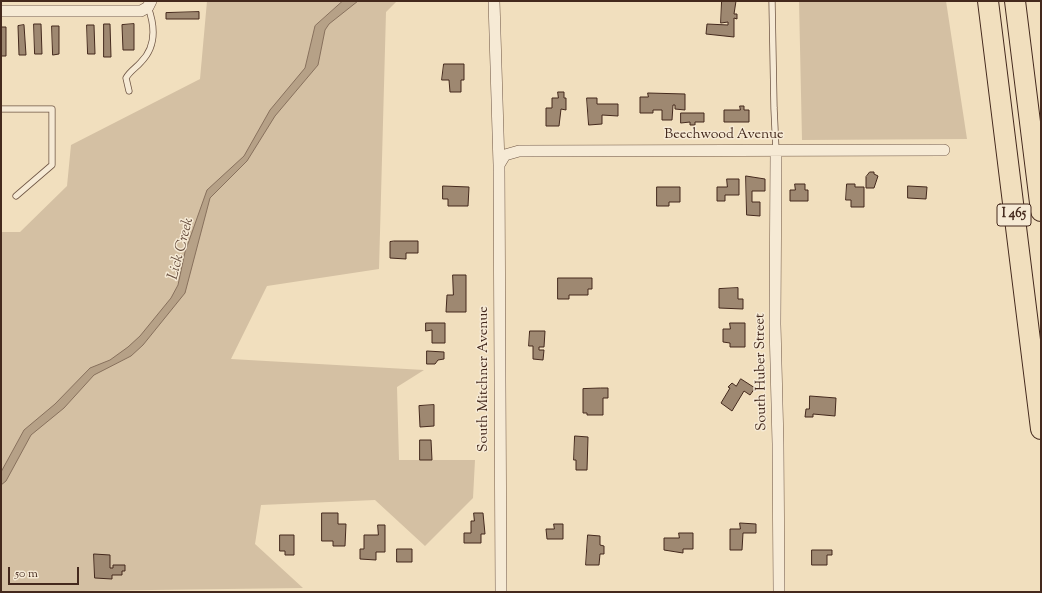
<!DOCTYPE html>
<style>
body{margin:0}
#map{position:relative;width:1042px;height:593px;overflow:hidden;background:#f1dfbe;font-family:"Sorts Mill Goudy",serif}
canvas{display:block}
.frame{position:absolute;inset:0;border:2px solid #44291d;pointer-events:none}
.scale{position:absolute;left:8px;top:567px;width:71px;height:18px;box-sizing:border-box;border:2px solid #44291d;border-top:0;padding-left:5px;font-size:12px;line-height:14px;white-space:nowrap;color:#44291d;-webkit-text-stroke:3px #f6ead5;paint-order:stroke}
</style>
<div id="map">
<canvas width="1042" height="593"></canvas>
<div class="frame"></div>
<div class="scale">50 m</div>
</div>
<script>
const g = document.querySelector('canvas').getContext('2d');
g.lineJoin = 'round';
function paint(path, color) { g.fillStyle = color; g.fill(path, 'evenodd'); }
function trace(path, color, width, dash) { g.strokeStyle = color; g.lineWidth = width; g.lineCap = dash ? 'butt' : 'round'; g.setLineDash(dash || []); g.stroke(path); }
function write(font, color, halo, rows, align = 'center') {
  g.font = font + ' "Sorts Mill Goudy",serif'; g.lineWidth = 3; g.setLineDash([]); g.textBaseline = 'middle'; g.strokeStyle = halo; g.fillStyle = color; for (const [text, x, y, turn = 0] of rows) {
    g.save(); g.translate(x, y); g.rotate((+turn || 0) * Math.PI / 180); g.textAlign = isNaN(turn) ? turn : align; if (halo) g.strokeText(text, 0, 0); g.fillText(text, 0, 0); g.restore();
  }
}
const green = new Path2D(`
 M207 1H397L386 12 379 269 267 286 231 359 424 370 397 387 399 460H475L473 498 425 546 375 500 261 505 255 544 303 588 1 592V232H20L67 186 71 145 200 79Z
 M799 1H946L967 139 802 140Z`);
const water = new Path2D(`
 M343 1H358L329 24 325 30 318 65 275 116 247 161 210 198 185 293 143 345 131 356 94 375 64 408 31 435 6 481 1 485V472L24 430 55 404 90 368 110 360 128 347 140 336 171 298 178 285 185 252 207 190 244 156 270 110 305 68 315 26Z`);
const building = new Path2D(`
 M722 1H736L734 14H737V19L734 18V37L706 34 707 24 728 25V22L721 23Z
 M199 12V19H166V13Z
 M34 24H41L42 54H35Z
 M104 24H110L111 57H104Z
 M134 24V50H123L122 25Z
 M24 25 26 55H19L18 26Z
 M87 25H94L95 54H88Z
 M52 26H59V54L53 55Z
 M1 27H6V56H1Z
 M444 64H464V80H461V92H450L449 80H442Z
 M558 92H564V98H566V110L561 109 559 126H546V108H552V98H558Z
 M648 93 685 94V110L675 109V105H673L672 120H662V110H653V113H640V97H648Z
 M587 98H597V104H618V116L602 115V124L589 125Z
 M740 106H744V110H749V122H724V110H740Z
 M681 113H704V122H695V125H690V122L681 123Z
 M870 172H874V174L878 176 874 188H866V177Z
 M746 176 765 179V191H752V202H760V216L747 215Z
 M727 179H739V195H725V201H717V187H727Z
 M795 184H805V190H808V201H790V190H795Z
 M847 184H855V187H864V207H851V200H846Z
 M443 186 469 187 468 206H448V199H443Z
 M908 186 927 187 926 199 908 198Z
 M657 187H680V202H669V206H657Z
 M394 241H418V253H406V259L390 258V242Z
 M453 275H466V312H446L447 295H453Z
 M558 278H592V289H588V295H569V299H558Z
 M738 288V299H743V309L719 308V289Z
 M426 323H445V343H432V330L426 331Z
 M730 323H745V347H730V343L723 342V329H730Z
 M530 331H545L544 347H539V350H544L543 360 533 359V346H529Z
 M427 351 444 352V359L438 360 435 364H427Z
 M741 379 755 388 750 395 744 391 732 411 721 403 730 388 728 387 732 383 736 386Z
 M601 388H608V398H603V415H587V413H583V389Z
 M810 396 836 398 835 416 813 414V417H805L806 409H809Z
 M434 405V426L420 427 419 406Z
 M575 436 588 437 587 470H576V460H574Z
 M420 440H431L432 460H420Z
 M322 513H338V524H346L345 546H333V541H322Z
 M474 513H483L485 534H481V543H464V533H471V521H474Z
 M740 523 756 524V533H743L742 550H730V529H740Z
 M554 524H563V539H547L546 529H554Z
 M378 525H385V552H376V560L360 559V549H364V535H378Z
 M679 533H693V549H683V553L664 550V538H679Z
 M280 535H294V555H285V551H280Z
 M588 535 600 536V545L604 546V554H600L599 565H586Z
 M397 549H412V562H397Z
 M812 550H832V555H827V565H812Z
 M94 554 110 555V568H113V565H125V571H122V575H112V579L95 578Z`);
const lane = new Path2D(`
 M772 1 774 108 776 151
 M129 91 126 78C130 71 136 68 141 62 157 46 155 26 148 7
 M1 109H52V165L16 196`);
const street = new Path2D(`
 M494 1 499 165
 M1 11H141L148 7 151 1
 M776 151 775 324 778 444 779 592
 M501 592 499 165 505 155 519 151 944 150`);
const highway = new Path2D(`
 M988 1 1041 429
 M1015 1 1041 211`);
const shields = [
 [1014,215,34]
];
const shieldNames = [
 ["I 465",1014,215]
];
const streetNames = [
 ["Beechwood Avenue",724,136],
 ["South Huber Street",762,372,-91],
 ["South Mitchner Avenue",485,379,-90]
];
const waterNames = [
 ["Lick Creek",182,249,-75]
];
paint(green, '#d4c0a3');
paint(water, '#b6a187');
trace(water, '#88715d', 1);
paint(building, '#9e8871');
trace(building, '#44291d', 1);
trace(lane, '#6f5645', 7);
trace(street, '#6f5645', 12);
trace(highway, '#44291d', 22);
trace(lane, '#f6ead5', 5.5);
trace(street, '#f6ead5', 11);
trace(highway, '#f1dfbe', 20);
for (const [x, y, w] of shields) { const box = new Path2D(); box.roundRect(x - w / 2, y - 11, w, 22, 3); g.fillStyle = '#f6ead5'; g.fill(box); trace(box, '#44291d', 1); }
write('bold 13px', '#44291d', null, shieldNames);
write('14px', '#44291d', '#f6ead5', streetNames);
write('italic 15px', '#664d3d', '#f6ead5', waterNames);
</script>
